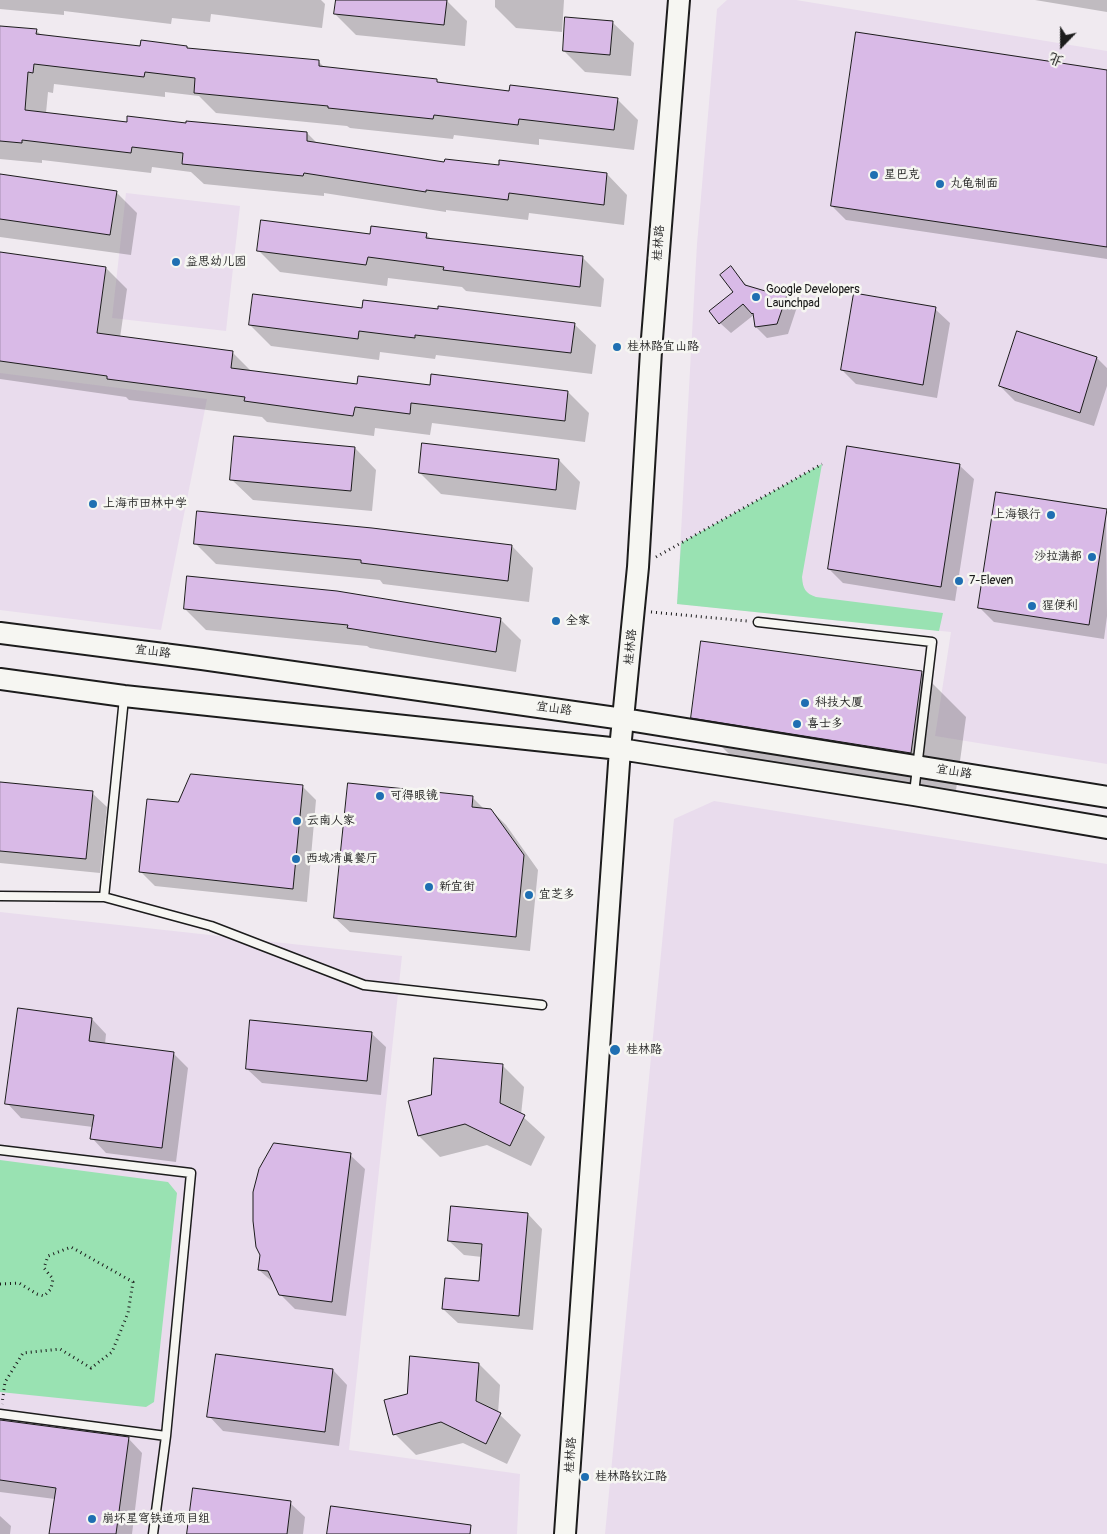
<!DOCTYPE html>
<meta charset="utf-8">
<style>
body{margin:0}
#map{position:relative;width:1107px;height:1534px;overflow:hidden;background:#f0eaf0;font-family:Pangolin,"LXGW WenKai TC",sans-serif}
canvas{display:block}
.north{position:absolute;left:1037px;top:20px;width:50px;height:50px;-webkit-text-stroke:4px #f6f6f2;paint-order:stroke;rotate:202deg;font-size:14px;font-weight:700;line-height:20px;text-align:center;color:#1c1c1c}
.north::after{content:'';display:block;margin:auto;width:18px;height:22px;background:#1c1c1c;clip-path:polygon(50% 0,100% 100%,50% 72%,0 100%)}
</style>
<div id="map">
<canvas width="1107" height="1534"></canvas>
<div class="north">北</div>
</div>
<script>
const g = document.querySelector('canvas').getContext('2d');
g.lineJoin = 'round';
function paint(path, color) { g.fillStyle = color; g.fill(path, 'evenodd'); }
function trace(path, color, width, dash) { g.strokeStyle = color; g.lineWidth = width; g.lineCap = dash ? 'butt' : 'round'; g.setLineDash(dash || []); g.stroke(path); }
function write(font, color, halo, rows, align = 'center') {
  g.font = font + ' Pangolin,"LXGW WenKai TC",sans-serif'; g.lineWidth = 5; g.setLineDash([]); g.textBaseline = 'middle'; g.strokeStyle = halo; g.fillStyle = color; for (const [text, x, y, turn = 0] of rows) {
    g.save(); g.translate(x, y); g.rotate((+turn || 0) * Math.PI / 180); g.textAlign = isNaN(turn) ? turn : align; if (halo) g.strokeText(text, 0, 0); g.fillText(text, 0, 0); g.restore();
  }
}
const built = new Path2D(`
 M727 0H796L1107 51V764L935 736 951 632 677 604 697 244 717 9Z
 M126 193 240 206 226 331 112 318Z
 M0 373 207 399 161 630 0 610Z
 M714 801 1107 864V1534H605L674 819Z
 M0 912 402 956 349 1450 520 1474 517 1534H0Z`);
const green = new Path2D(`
 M822 464 802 577C803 589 805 593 816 597L943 613 939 631 677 604 681 543Z
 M0 1160 168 1182 177 1193 154 1402 146 1407 0 1392Z`);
const shadow = new Path2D(`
 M0 0H321L325 4 322 28 211 14 210 22 172 18 171 24 64 11V15L0 9Z
 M337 0H446L467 21 465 46 356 35 335 14Z
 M495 0H564L562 32 516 28 495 7Z
 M1035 0H1107V12Z
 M612 22 634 43 631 76 585 72 564 51Z
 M0 27 36 30 42 36 141 48 187 47 189 50 319 62 325 68 437 81 439 84 510 92 617 99 638 120 634 150 539 139V145L454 135 453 139 350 128 347 126 216 113 199 96 165 92V97L54 84 53 93 48 92 46 113 128 123 187 124 307 133 318 144 446 164 607 174 627 195 624 225 529 213 528 220 446 210V212L324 193V196L204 184 191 172 152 167 151 173 42 160V163L0 159Z
 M1107 71V259L846 220 832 206Z
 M0 175 116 192 137 213 131 255 0 237Z
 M426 234 432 240 583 258 604 279 601 307 466 291 462 287 388 278 387 286 280 272 259 251 371 236Z
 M0 253 106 268 127 289 120 338 232 352 252 372 358 386 568 392 589 413 585 442 432 423 430 435 375 428 374 436 267 422 262 417 129 400 126 397 0 379Z
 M731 268 748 287 772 295 787 293 798 304 788 334 767 338 756 327 755 314 731 333 720 323 735 292Z
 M935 309 950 323 937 398 856 384 842 370Z
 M363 310 574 324 596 345 592 374 436 355 435 359 380 352 379 360 271 346 250 325Z
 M1018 332 1097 358 1107 368V386L1094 426 1015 401 1000 386Z
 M355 448 376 470 372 511 253 500 231 479Z
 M559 460 580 482 576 510 441 494 420 473Z
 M959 465 974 479 955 601 843 583 829 569Z
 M1106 510 1107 616 1104 639 994 622 980 608Z
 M372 529 512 546 533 568 529 602 383 584 380 580 216 564 195 543Z
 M185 609 500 619 521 640 516 672 370 648 367 646 206 630Z
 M921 672 966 717 955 798 737 762 692 717Z
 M0 784 92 793 107 807 100 873 0 863Z
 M302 786 316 800 307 902 155 886 140 871 178 803Z
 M472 797 485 810H491L506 825 538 870 530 951 350 932 335 918Z
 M19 1009 92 1019 106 1034 105 1044 174 1054 188 1068 176 1162 106 1153 92 1138 93 1127 21 1118 7 1103Z
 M371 1033 386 1047 381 1095 262 1083 247 1069Z
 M503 1066 524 1087 521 1115 545 1137 531 1166 487 1145 440 1157 419 1136 432 1096Z
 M350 1155 365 1169 346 1316 295 1309 280 1294 275 1284 259 1270 261 1255Z
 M452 1208 528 1214 542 1229 533 1330 458 1323 443 1309 480 1283 482 1257 464 1255 449 1241Z
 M479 1364 500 1385 498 1413 521 1435 507 1464 463 1443 416 1455 395 1434 408 1395Z
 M333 1370 347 1385 339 1446 223 1431 209 1416Z
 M0 1422 128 1438 142 1453 132 1534H51L55 1499 0 1492Z
 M290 1503 305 1517 303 1534H188Z
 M0 1516 11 1526 10 1534H0Z`);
const building = new Path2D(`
 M336 0H447L444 25 334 14Z
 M565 17 613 21 610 55 563 51Z
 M0 26 37 29 36 34 140 46 141 40 187 46V48L319 60V66L437 79V82L509 91 510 85 618 98 614 130 519 119 518 125 434 115 433 119 328 108V106L194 93 195 78 145 72 144 77 34 64 33 73 28 72 25 110 127 122V116L186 123V121L307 132V141L444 162 445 159 499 165V160L607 173 604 205 509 193 508 200 426 190V192L304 173 303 176 182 164 183 153 132 147 131 153 22 140V143L0 141Z
 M856 32 1107 70V247L831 206Z
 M0 174 117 191 110 235 0 219Z
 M261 220 370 234 371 226 427 233 426 238 583 256 580 287 443 270 444 267 368 257 366 265 257 251Z
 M0 252 106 267 97 333 233 351 231 368 357 384 358 376 430 385 431 374 568 391 565 421 411 403 410 414 355 407 353 416 244 401 245 397 107 379V376L0 361Z
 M731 266 745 285 772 293 775 288 788 292 777 324 755 327 753 313 752 314 743 304 719 324 709 311 733 292 720 275Z
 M854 293 936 307 923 385 841 370Z
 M253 294 362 308 363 300 438 309V306L575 323 571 353 415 335V338L359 331 358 339 249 325Z
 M1017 331 1097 357 1080 413 999 386Z
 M234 436 355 447 351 491 230 480Z
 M422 443 559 459 556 490 419 473Z
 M847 446 960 464 941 587 828 569Z
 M996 492 1107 509 1089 625 978 608Z
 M197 511 372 528 512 545 508 581 361 563V560L194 544Z
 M187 576 337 591 501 618 496 652 347 628 348 625 184 609Z
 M701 641 922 671 911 753 691 718Z
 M191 774 303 785 293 889 139 872 147 799 178 802Z
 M0 782 93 791 86 859 0 851Z
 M348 783 473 796 472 807 491 809 524 855 516 937 334 918Z
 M18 1008 92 1018 89 1041 174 1052 162 1148 90 1139 94 1115 5 1104Z
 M250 1020 372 1032 367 1081 246 1069Z
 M434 1058 503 1064 500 1103 525 1115 510 1146 465 1124 418 1136 408 1101 431 1095Z
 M274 1143 351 1153 332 1302 279 1295 268 1271 258 1270 260 1255 256 1247 253 1221V1192L259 1169Z
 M451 1206 528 1213 519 1316 442 1309 445 1278 479 1281 482 1244 448 1241Z
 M216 1354 333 1369 325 1432 207 1417Z
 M410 1356 479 1363 476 1401 501 1413 486 1444 441 1422 393 1435 384 1400 407 1394Z
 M0 1420 129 1437 116 1534H49L56 1488 0 1480Z
 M193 1488 291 1501 287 1534H187Z
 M331 1506 471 1525 470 1534H327Z`);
const path = new Path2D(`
 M656 557 822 464
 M651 612 747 621
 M0 1284 19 1283 37 1294 44 1296 51 1289 53 1279 44 1268 48 1256 71 1247 133 1282 128 1313 112 1352 91 1368 60 1349 23 1353 5 1382 2 1404`);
const lane = new Path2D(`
 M758 622 932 642 914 793
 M0 896 104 897 211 926 364 985 542 1005
 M104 897 124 698
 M0 1150 191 1173 166 1436 153 1534
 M0 1414 166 1436`);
const secondary = new Path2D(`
 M0 633 202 659 623 719 1107 797
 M0 679 124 696 620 749 914 795 1107 828
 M565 1534 620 749 638 567 651 351 679 0`);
const markers = [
 [874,175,5,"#1f6fb2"],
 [940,184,5,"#1f6fb2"],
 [176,262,5,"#1f6fb2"],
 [756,297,5,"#1f6fb2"],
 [617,347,5,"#1f6fb2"],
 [93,504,5,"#1f6fb2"],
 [1051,515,5,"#1f6fb2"],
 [1092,557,5,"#1f6fb2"],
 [959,581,5,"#1f6fb2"],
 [1032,606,5,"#1f6fb2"],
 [556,621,5,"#1f6fb2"],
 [805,703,5,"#1f6fb2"],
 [797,724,5,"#1f6fb2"],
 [380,796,5,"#1f6fb2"],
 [297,821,5,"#1f6fb2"],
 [296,859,5,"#1f6fb2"],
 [429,887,5,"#1f6fb2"],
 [529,895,5,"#1f6fb2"],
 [615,1050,6,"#1f6fb2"],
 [585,1477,5,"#1f6fb2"],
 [92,1519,5,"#1f6fb2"]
];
const poiNames = [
 ["星巴克",884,175],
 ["丸龟制面",950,184],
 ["益思幼儿园",186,262],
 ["Google Developers",766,290],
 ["Launchpad",766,304],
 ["桂林路宜山路",627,347],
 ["上海市田林中学",103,504],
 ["上海银行",1041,515,"right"],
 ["沙拉满都",1082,557,"right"],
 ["7-Eleven",969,581],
 ["猩便利",1042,606],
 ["全家",566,621],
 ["科技大厦",815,703],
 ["喜士多",807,724],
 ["可得眼镜",390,796],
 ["云南人家",307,821],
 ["西域凊真餐厅",306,859],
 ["新宜街",439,887],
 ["宜芝多",539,895],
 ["桂林路",626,1050],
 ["桂林路钦江路",595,1477],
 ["崩坏星穹铁道项目组",102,1519]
];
const streetNames = [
 ["桂林路",659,243,-85],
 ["桂林路",631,647,-84],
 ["宜山路",153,652,7],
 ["宜山路",554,709,8],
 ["宜山路",954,772,9],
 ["桂林路",571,1455,-86]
];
paint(built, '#e9dced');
paint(green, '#99e2b2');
paint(shadow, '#0003');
paint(building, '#d9bae7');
trace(building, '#1c1c1c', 1);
trace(lane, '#1c1c1c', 11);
trace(secondary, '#1c1c1c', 24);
trace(path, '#1c1c1c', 3, [1, 4]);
trace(lane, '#f6f6f2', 8);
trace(secondary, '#f6f6f2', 20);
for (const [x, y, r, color] of markers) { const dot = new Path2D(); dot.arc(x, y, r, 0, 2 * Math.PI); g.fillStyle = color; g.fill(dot); trace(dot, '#f6f6f2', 2); }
write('12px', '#1c1c1c', '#f6f6f2', poiNames, 'left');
write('12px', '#1c1c1c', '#f6f6f2', streetNames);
</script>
